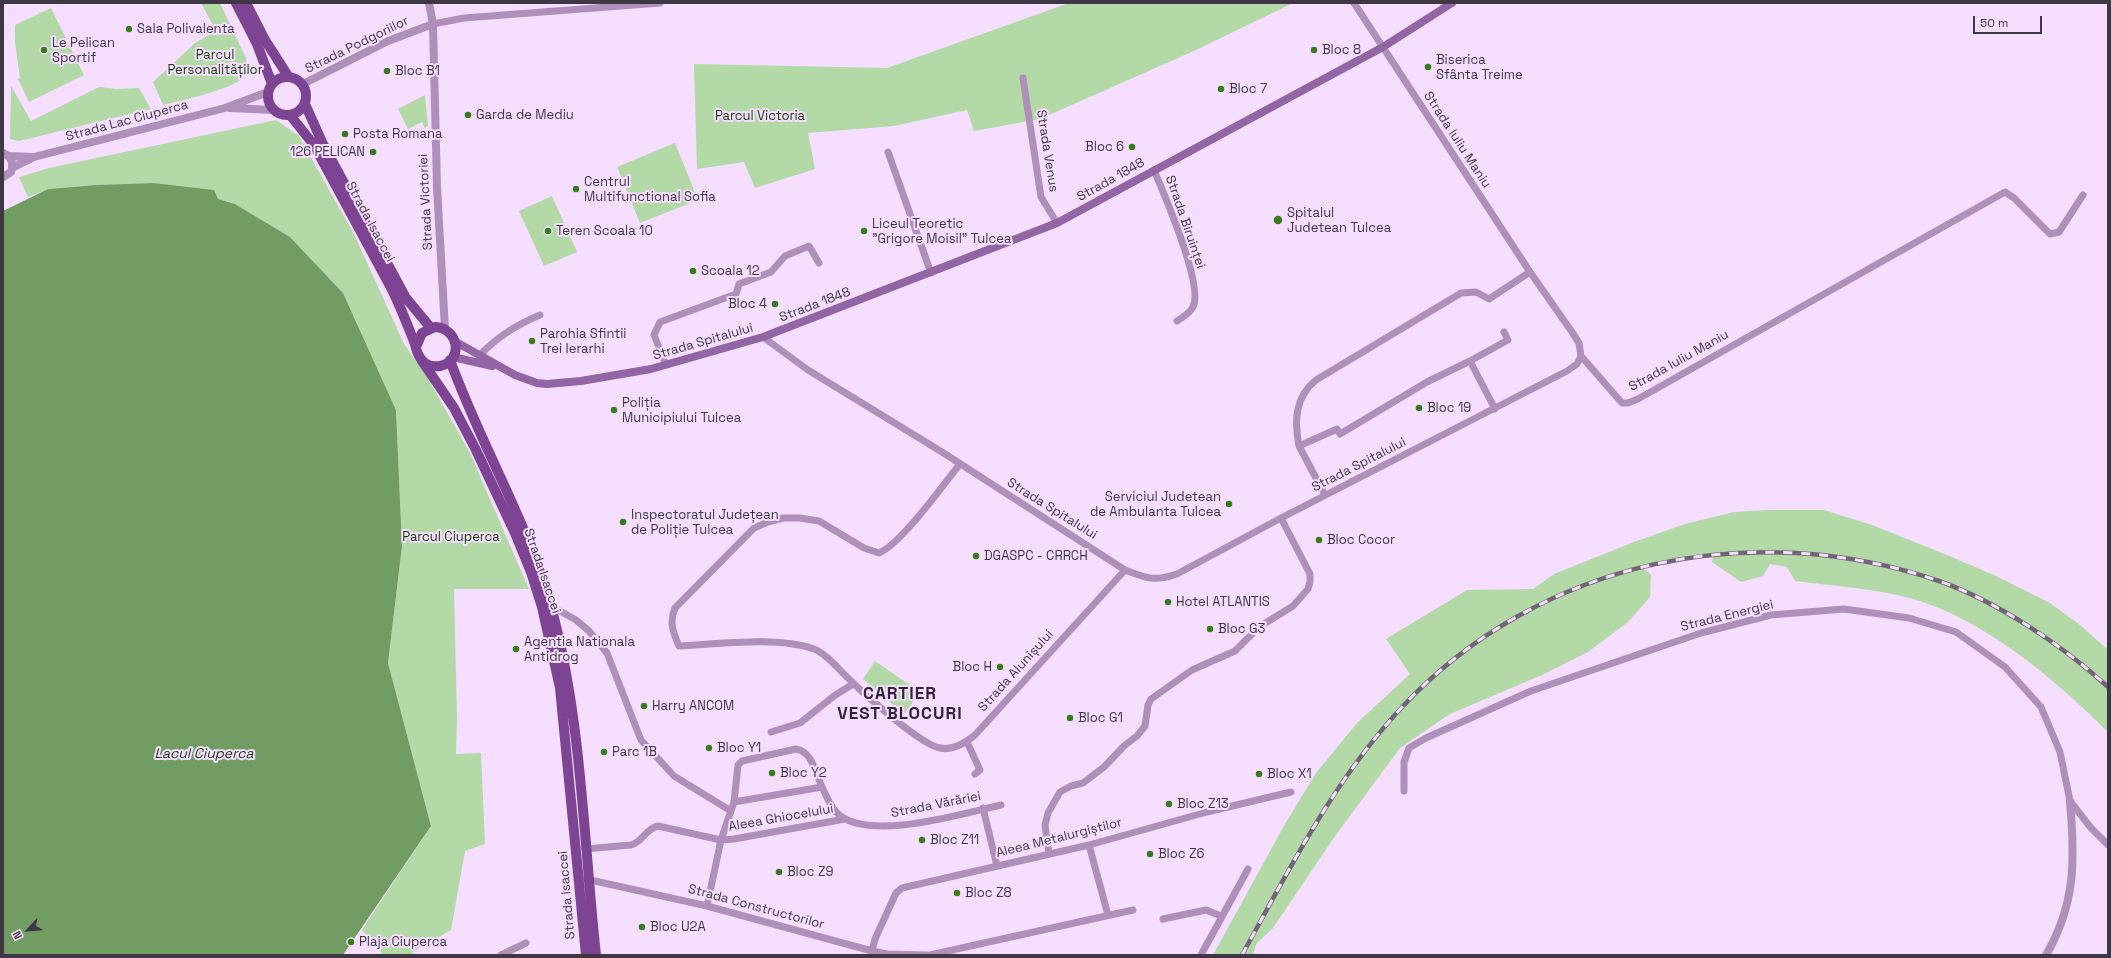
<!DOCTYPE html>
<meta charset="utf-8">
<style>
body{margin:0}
#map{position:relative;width:2111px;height:958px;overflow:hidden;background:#f5deff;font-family:"Space Grotesk",sans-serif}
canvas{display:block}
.frame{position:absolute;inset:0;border:4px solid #403744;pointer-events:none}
.north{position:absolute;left:8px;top:910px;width:40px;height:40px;-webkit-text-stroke:3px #f5deff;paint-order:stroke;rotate:244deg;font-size:11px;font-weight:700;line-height:16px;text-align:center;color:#403744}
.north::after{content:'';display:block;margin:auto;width:14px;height:18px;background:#403744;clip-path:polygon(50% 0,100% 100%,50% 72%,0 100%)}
.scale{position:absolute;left:1973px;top:16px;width:69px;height:18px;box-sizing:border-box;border:2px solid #403744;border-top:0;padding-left:5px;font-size:12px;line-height:14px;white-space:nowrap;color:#403744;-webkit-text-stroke:3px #f5deff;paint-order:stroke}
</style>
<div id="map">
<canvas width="2111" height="958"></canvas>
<div class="frame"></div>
<div class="north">N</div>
<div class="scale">50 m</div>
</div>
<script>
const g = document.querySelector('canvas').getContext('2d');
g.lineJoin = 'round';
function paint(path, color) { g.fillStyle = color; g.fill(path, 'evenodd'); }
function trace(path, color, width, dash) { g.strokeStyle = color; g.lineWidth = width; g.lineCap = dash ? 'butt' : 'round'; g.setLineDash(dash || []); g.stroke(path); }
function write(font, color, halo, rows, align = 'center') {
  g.font = font + ' "Space Grotesk",sans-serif'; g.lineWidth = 4; g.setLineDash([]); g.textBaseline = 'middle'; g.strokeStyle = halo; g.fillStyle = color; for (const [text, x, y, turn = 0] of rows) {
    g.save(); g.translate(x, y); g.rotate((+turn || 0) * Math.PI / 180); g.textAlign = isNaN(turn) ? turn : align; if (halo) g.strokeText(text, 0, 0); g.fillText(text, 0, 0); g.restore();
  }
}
const green = new Path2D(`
 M201 3H220L246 58 248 72C240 89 182 100 163 105L153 82 195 43 216 31Z
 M1069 3H1293L1196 50 1040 119 974 131 967 110 894 126 808 133 815 169 755 188 744 162 697 169 694 64 887 68Z
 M51 8 84 75 29 102 18 79 20 78 15 42V25Z
 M11 86 31 121 99 87 117 89 139 88 151 109 19 141 10 139Z
 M425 95 428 126 425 128 422 122 408 129 398 109Z
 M276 120 299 136 355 236 404 344 426 375 470 453 529 589H454L457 718 456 754 481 753 485 844 465 851 451 930 412 952 413 955H383L362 930 431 826 388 663 402 546 396 410 343 293 290 237 235 204 218 199 153 183 96 185 48 189 28 197 19 177 49 168Z
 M675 143 698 200 640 223 617 167Z
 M552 196 577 252 544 266 519 211Z
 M1768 510H1824L1872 525 1942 553 1994 575 2050 603 2080 625 2108 650V732C2053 677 1975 611 1897 595 1864 588 1829 585 1795 581L1787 567 1770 564 1763 576 1741 582 1712 562 1713 555 1658 563 1642 567 1651 575 1650 597 1628 622 1588 652 1542 675 1450 714 1400 748 1335 836 1273 928 1256 944 1253 955H1213L1285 824 1316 773 1357 723 1410 674 1386 639 1467 590 1533 589 1554 574 1634 542 1685 524 1734 512Z
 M875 661 920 692 904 714 863 679Z`);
const water = new Path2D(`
 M153 183 214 190 218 199 235 204 290 237 343 293 396 410 402 546 388 663 431 826 343 955H3V211L48 189 96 185Z`);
const minor = new Path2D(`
 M1354 3 1530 272 1572 332 1579 343 1581 356 1622 403H1628L1638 399 2005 192 2014 198 2050 234 2059 232 2083 195
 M433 24 464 18 660 3
 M1023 78 1041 197 1057 223
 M888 152 931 273
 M1154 170C1164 194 1204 285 1193 307 1189 314 1183 317 1177 321
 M763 337 808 370 942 452 1125 570C1146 578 1154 582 1177 574L1281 518 1567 371 1577 364 1581 356
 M479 356C495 339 518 324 540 315
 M666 365 654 335 660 322 736 294 739 284 771 272 785 256 809 246 819 263
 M1495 409 1470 361 1508 340 1504 332
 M1299 446C1294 421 1295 397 1316 380L1461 293 1476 292 1489 299 1530 272
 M960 464C942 486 902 543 879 553L864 548 819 521 800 518H783L768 522 754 528 675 608C669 622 673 632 679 646 718 644 778 636 814 649 827 654 839 670 849 679 864 694 921 745 940 748 953 751 965 743 975 735L1125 570
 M1325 495 1299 446 1337 429 1340 434 1427 382 1470 361
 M551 606 576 620 589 631 607 653 641 740 674 776 731 811
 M771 732 800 723 834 696 853 684
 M967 742 980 770 975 774
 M822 787C826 795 830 806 837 813 868 843 964 813 1001 805
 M1404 791V762L1409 748 1426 738 1531 691 1701 633 1771 615 1844 609 1909 618 1956 632 2005 667 2041 707 2060 752 2070 801 2091 828 2108 845
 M983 808 997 866
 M1089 845 1108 915
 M585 849 631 845C644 841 645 829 658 826L721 840 734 839 845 819
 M1049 854 1045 825 1048 813 1060 792 1071 786 1083 783 1104 767 1125 745 1137 736 1145 726 1148 705 1151 699 1192 670 1235 651 1259 627 1293 606 1308 589 1310 582V574L1281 518
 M586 879 707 906 872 951 887 954 928 955
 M707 906 721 840 734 802 738 765 742 761 796 749C812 751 816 774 822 787L734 802
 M1163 919 1206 910 1221 916
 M501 955 526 943
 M871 955 875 939 896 893 902 888 1089 845 1207 812 1291 792
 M930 955 1133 910
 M1201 955 1248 869`);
const tertiary = new Path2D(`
 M429 3 433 24 437 187 445 329
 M303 84 388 41 433 24
 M230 108 274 110
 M3 153C11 156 14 163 11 172L3 177
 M9 156 33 157
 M12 168 34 157 225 108 268 92
 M2046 955C2076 904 2075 858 2070 801`);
const secondary = new Path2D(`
 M456 342 515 375 537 383 547 384 581 381 651 369 763 337 1057 223 1383 47 1452 3
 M453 357 492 366`);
const primary = new Path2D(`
 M236 3 257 44 272 84
 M246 3 265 40 288 76
 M268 96a19 19 0 1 1 38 0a19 19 0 1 1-38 0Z
 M305 104 322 142 406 298 430 327
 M290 115 314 145 388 282C398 300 405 319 413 339 416 345 416 353 421 359 425 365 433 367 440 366 464 361 459 328 435 327L422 333 416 347
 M450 360C482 449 533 530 555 622 582 729 584 846 596 955
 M422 361 454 408 476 450 515 533 531 572 542 607 560 688 586 955`);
const rail = new Path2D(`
 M1242 955C1290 868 1335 778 1404 705 1541 560 1752 517 1939 581 1998 602 2062 645 2108 687`);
const markers = [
 [129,29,4,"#397c1c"],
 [44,50,4,"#397c1c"],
 [1314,50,4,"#397c1c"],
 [1428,67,4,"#397c1c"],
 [387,71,4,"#397c1c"],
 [1221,89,4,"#397c1c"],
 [468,115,4,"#397c1c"],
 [345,134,4,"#397c1c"],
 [1132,147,4,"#397c1c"],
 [373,152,4,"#397c1c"],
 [576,189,4,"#397c1c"],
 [1278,220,5,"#397c1c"],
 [548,231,4,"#397c1c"],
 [864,231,4,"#397c1c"],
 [693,271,4,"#397c1c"],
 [775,304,4,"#397c1c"],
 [532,341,4,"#397c1c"],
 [1419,408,4,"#397c1c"],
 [614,410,4,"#397c1c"],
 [1229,504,4,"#397c1c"],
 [623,522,4,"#397c1c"],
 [1319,540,4,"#397c1c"],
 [976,556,4,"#397c1c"],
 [1168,602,4,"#397c1c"],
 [1210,629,4,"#397c1c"],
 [516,649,4,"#397c1c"],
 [1000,667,4,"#397c1c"],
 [644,706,4,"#397c1c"],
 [1070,718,4,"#397c1c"],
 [709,748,4,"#397c1c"],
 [604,752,4,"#397c1c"],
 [772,773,4,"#397c1c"],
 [1259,774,4,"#397c1c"],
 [1169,804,4,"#397c1c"],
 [922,840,4,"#397c1c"],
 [1150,854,4,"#397c1c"],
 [779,872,4,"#397c1c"],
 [957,893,4,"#397c1c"],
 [642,927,4,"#397c1c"],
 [351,942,4,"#397c1c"]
];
const poiNames = [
 ["Sala Polivalenta",137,29],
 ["Le Pelican",52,43],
 ["Sportif",52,58],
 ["Bloc 8",1322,50],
 ["Biserica",1436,60],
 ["Sfânta Treime",1436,75],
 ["Bloc B1",395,71],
 ["Bloc 7",1229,89],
 ["Garda de Mediu",476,115],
 ["Posta Romana",353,134],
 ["Bloc 6",1124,147,"right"],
 ["126 PELICAN",365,152,"right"],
 ["Centrul",584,182],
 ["Multifunctional Sofia",584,197],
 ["Spitalul",1287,213],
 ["Judetean Tulcea",1287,228],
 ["Liceul Teoretic",872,224],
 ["\"Grigore Moisil\" Tulcea",872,239],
 ["Teren Scoala 10",556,231],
 ["Scoala 12",701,271],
 ["Bloc 4",767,304,"right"],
 ["Parohia Sfintii",540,334],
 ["Trei Ierarhi",540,349],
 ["Poliția",622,403],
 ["Municipiului Tulcea",622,418],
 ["Bloc 19",1427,408],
 ["Serviciul Judetean",1221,497,"right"],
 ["de Ambulanta Tulcea",1221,512,"right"],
 ["Inspectoratul Județean",631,515],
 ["de Poliție Tulcea",631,530],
 ["Bloc Cocor",1327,540],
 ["DGASPC - CRRCH",984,556],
 ["Hotel ATLANTIS",1176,602],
 ["Bloc G3",1218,629],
 ["Agentia Nationala",524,642],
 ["Antidrog",524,657],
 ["Bloc H",992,667,"right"],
 ["Harry ANCOM",652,706],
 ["Bloc G1",1078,718],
 ["Bloc Y1",717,748],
 ["Parc 1B",612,752],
 ["Bloc Y2",780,773],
 ["Bloc X1",1267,774],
 ["Bloc Z13",1177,804],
 ["Bloc Z11",930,840],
 ["Bloc Z6",1158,854],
 ["Bloc Z9",787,872],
 ["Bloc Z8",965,893],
 ["Bloc U2A",650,927],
 ["Plaja Ciuperca",359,942]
];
const streetNames = [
 ["Strada Podgoriilor",357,45,-26],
 ["Strada Lac Ciuperca",127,121,-15],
 ["Strada Iuliu Maniu",1457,140,57],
 ["Strada Venus",1047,151,81],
 ["Strada 1848",1111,180,-29],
 ["Strada Victoriei",426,202,-93],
 ["Strada Isaccei",370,222,62],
 ["Strada Biruinței",1185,222,71],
 ["Strada 1848",815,305,-21],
 ["Strada Spitalului",703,342,-16],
 ["Strada Iuliu Maniu",1679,361,-29],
 ["Strada Spitalului",1359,465,-27],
 ["Strada Spitalului",1052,509,32],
 ["Strada Isaccei",542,571,71],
 ["Strada Energiei",1727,616,-14],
 ["Strada Alunișului",1016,671,-48],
 ["Strada Vărăriei",936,805,-11],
 ["Aleea Ghiocelului",781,818,-10],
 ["Aleea Metalurgiștilor",1059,838,-14],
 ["Strada Isaccei",567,895,-95],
 ["Strada Constructorilor",756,907,15]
];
const parkNames = [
 ["Parcul",215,55],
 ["Personalităților",215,70],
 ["Parcul Victoria",760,116],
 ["Parcul Ciuperca",451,537]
];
const waterNames = [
 ["Lacul Ciuperca",204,754]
];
const districtNames = [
 ["CARTIER",900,694],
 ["VEST BLOCURI",900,714]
];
paint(green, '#b3daa6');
paint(water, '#719d63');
trace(minor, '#ae90bb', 7);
trace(tertiary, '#ae90bb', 8);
trace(secondary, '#9265a4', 8);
trace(primary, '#7c4492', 10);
trace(rail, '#726577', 4.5);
trace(rail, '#f5deff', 3, [9]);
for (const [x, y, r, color] of markers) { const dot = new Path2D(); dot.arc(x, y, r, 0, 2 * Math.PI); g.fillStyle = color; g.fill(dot); trace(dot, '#f5deff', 1.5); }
write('13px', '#403744', '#f5deff', poiNames, 'left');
write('13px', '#403744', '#f5deff', streetNames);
write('13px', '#123d00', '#f5deff', parkNames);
write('italic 14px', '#1b390f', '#f5deff', waterNames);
g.letterSpacing = '1px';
write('bold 17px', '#34223b', '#f5deff', districtNames);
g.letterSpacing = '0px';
</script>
